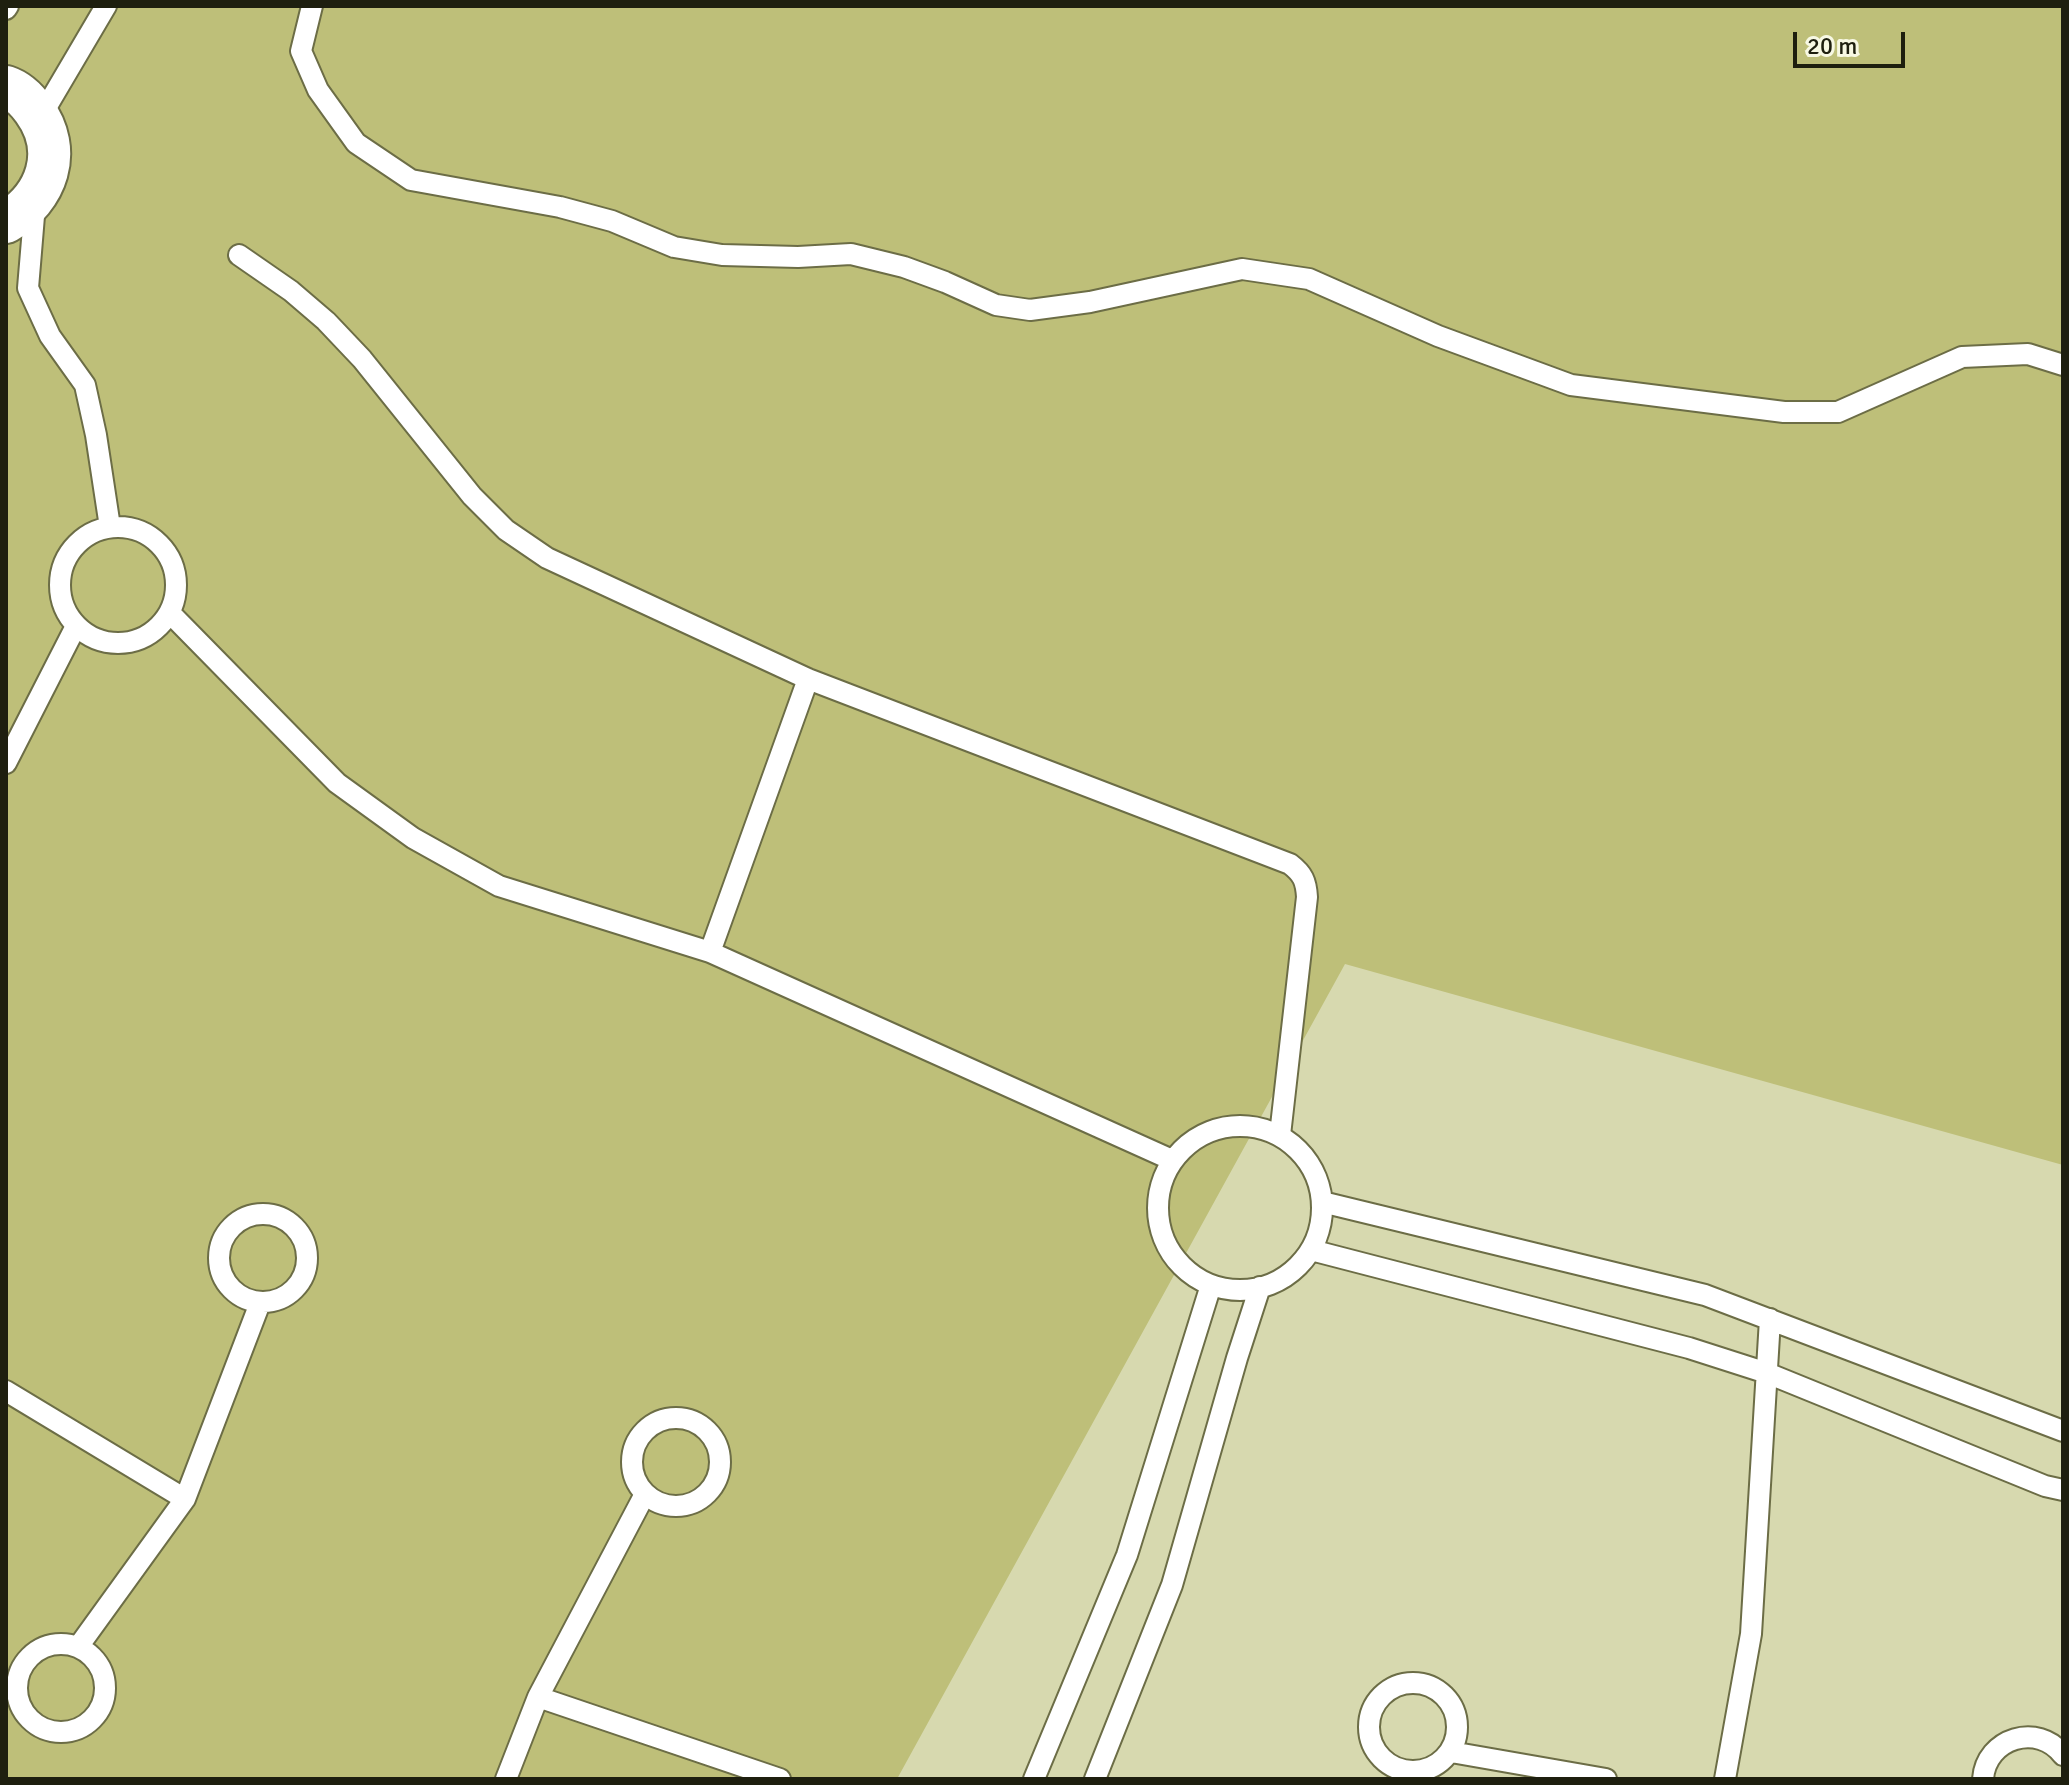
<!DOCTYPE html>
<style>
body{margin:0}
#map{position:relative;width:2069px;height:1785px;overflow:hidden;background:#d7d9af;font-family:Signika,sans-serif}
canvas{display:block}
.frame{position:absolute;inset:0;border:8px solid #1e1f0f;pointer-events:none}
.scale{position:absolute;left:1793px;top:32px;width:112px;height:36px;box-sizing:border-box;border:4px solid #1e1f0f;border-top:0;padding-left:10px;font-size:24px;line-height:28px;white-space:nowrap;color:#1e1f0f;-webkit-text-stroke:6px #f7f8e3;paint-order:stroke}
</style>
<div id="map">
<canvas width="2069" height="1785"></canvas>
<div class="frame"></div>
<div class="scale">20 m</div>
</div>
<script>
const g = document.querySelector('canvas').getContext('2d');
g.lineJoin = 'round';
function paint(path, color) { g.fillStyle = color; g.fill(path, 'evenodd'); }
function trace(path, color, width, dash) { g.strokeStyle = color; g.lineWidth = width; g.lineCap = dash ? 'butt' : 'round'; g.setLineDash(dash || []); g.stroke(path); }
const green = new Path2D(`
 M6 6H2063V1165L1345 964 897 1779H6Z`);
const lane = new Path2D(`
 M312 6 301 51 318 90 356 143 411 180 560 207 612 221 674 247 722 255 798 257 851 254 904 267 945 282 996 305 1030 310 1090 302 1242 269 1309 279 1438 336 1571 385 1784 412H1838L1962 357 2028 354 2063 365
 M6 9 8 6
 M40 118 106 6
 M35 204 28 288 50 336 85 385 96 435 110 527
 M239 255 291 291 326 321 362 359 472 496 506 530 547 558 808 679 1290 864C1303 874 1306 881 1307 897L1280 1135
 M60 585a58 58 0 1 1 116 0a58 58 0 1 1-116 0Z
 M170 613 337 783 413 838 499 886 710 952 1172 1160
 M6 763 76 626
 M710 952 808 679
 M1158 1208a82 82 0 1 1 164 0a82 82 0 1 1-164 0Z
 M1322 1202 1705 1295 2063 1431
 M219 1258a44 44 0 1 1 88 0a44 44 0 1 1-88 0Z
 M1311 1250 1689 1348 1767 1373 2045 1486 2063 1490
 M6 1391 185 1499 260 1303
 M632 1462a44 44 0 1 1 88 0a44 44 0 1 1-88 0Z
 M645 1494 538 1697 780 1779
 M17 1688a44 44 0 1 1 88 0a44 44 0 1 1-88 0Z
 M78 1647 185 1499
 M1369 1727a44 44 0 1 1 88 0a44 44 0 1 1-88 0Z
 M1451 1752 1606 1779
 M506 1779 538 1697
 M1034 1779 1127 1555 1211 1285
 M1095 1779 1172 1585 1237 1358 1260 1287
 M1725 1779 1751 1634 1770 1319
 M1983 1779C1986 1738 2038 1722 2063 1755`);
const street = new Path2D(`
 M6 87C18 91 27 100 34 110 64 151 47 198 6 222`);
paint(green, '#bebf79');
trace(lane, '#6c6d46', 24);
trace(street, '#6c6d46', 46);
trace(lane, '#fff', 20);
trace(street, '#fff', 42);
</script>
